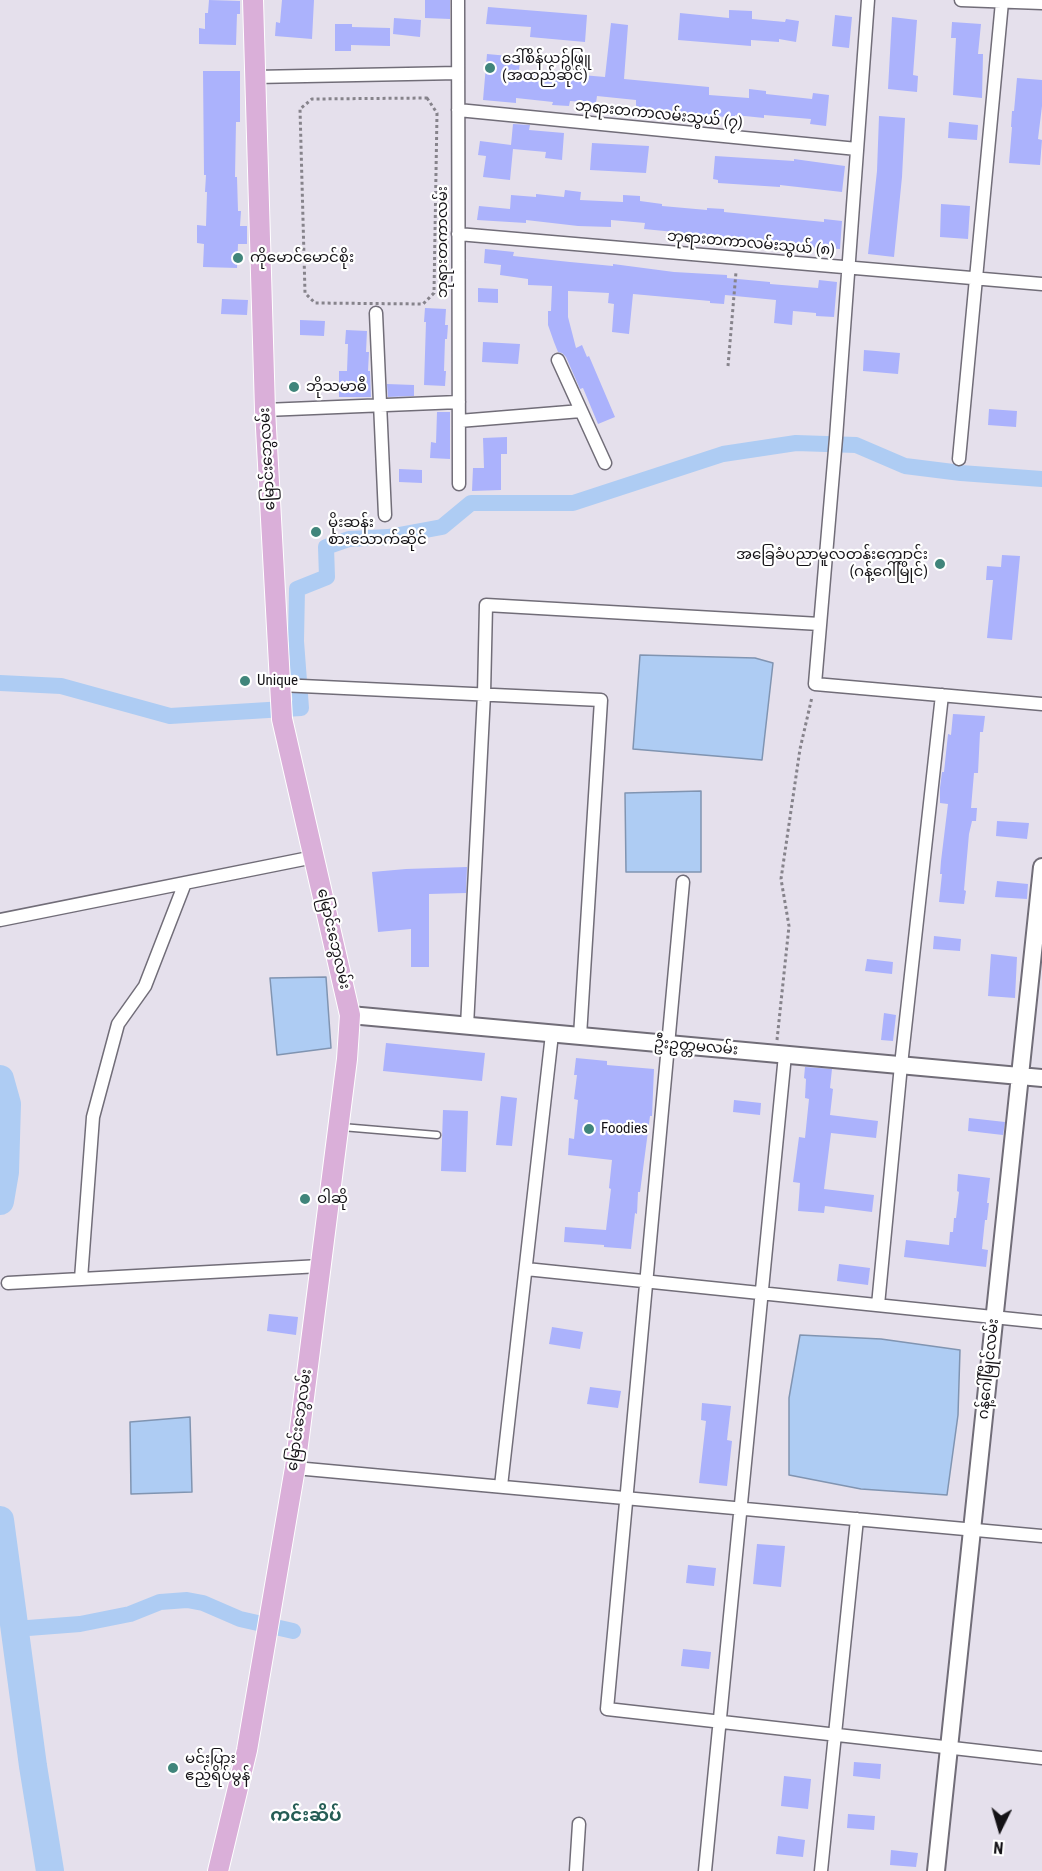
<!DOCTYPE html>
<meta charset="utf-8">
<style>
body{margin:0}
#map{position:relative;width:1042px;height:1871px;overflow:hidden;background:#e5e0ec;font-family:"Roboto Condensed",sans-serif}
canvas{display:block}
.north{position:absolute;left:970px;top:1799px;width:60px;height:60px;-webkit-text-stroke:4px #fff;paint-order:stroke;rotate:185deg;font-size:16px;font-weight:700;line-height:24px;text-align:center;color:#141216}
.north::after{content:'';display:block;margin:auto;width:21px;height:27px;background:#141216;clip-path:polygon(50% 0,100% 100%,50% 72%,0 100%)}
</style>
<div id="map">
<canvas width="1042" height="1871"></canvas>
<div class="north">N</div>
</div>
<script>
const g = document.querySelector('canvas').getContext('2d');
g.lineJoin = 'round';
function paint(path, color) { g.fillStyle = color; g.fill(path, 'evenodd'); }
function trace(path, color, width, dash) { g.strokeStyle = color; g.lineWidth = width; g.lineCap = dash ? 'butt' : 'round'; g.setLineDash(dash || []); g.stroke(path); }
function write(font, color, halo, rows, align = 'center') {
  g.font = font + ' "Roboto Condensed","Noto Sans Myanmar",sans-serif'; g.lineWidth = 4.5; g.setLineDash([]); g.textBaseline = 'middle'; g.strokeStyle = halo; g.fillStyle = color; for (const [text, x, y, turn = 0] of rows) {
    g.save(); g.translate(x, y); g.rotate((+turn || 0) * Math.PI / 180); g.textAlign = isNaN(turn) ? turn : align; if (halo) g.strokeText(text, 0, 0); g.fillText(text, 0, 0); g.restore();
  }
}
const water = new Path2D(`
 M640 655 755 658 773 663 762 760 633 749Z
 M701 791V872H626L625 793Z
 M326 977 331 1048 277 1055 270 978Z
 M800 1335 881 1339 960 1350 958 1415 947 1495 861 1489 789 1475V1398Z
 M190 1417 192 1492 131 1494 130 1422Z`);
const canal = new Path2D(`
 M0 683 61 686 170 716 301 708 296 641 297 589 327 577 326 547 349 539 388 537 442 527 471 503H573L723 454 796 443 856 445 905 466 961 473 1042 479
 M15 1629 80 1624 130 1614 160 1602 187 1600 203 1603 240 1619 293 1631`);
const river = new Path2D(`
 M0 1079 7 1104 5 1172 0 1201
 M0 1520 33 1766 50 1871`);
const building = new Path2D(`
 M209 0 240 1V14H237L236 45 199 44V28L205 29V13H208Z
 M282 0H314L312 39 275 36 276 22 280 23Z
 M425 0H450V19L425 18Z
 M488 7 587 15 585 42 530 37 531 27 486 24Z
 M729 10 752 11V19L785 22 786 19 799 21 796 42 779 39V42L751 40V46L678 40 680 13 729 18Z
 M835 15 852 17 849 48 832 46Z
 M892 17 917 20 913 75 918 76 917 92 888 89Z
 M394 18 421 20 420 37 393 34Z
 M952 22 981 24 978 54H983L982 98 953 95 956 38H951Z
 M611 23 628 25 624 79 709 87V95L749 98V89L766 91V94L812 99 813 93 829 95 826 126 810 124 811 119 764 115V118L735 115V118L636 108V100L597 96 596 103 570 101 569 106 552 105 553 102 516 98V103L483 100 487 54 520 57 519 72 540 74V77L581 80 582 75 605 77Z
 M335 24H352V27L390 28V46L351 45V51H335Z
 M203 71H240V122H236L235 177H237L238 211H241L240 226H247V244H238L237 268 203 267 204 244 197 243V225L206 226 207 192H205L206 175H204Z
 M1017 78 1042 80V106L1038 139 1042 140 1040 165 1009 163 1012 127H1011L1012 111H1014Z
 M879 116 905 118 902 177 894 257 868 254 877 171Z
 M949 122 978 125 977 140 948 138Z
 M513 124 530 125 529 130 564 133 562 160 545 158 546 152 513 149 510 180 483 177 486 156 478 155 480 141 511 145Z
 M592 143 649 146 646 173 590 170Z
 M715 156 794 161V159L845 166 842 192 780 185V187L718 183V180L713 179Z
 M565 190 581 192 580 200 623 202V195L640 196V201L662 204V206L707 210V208L724 209V212L824 222V219L842 221 840 249 760 245 761 240 705 237V235L644 229 645 223 611 220V227L578 226 526 220V223L477 220 479 206 510 209 511 195 536 197V194L564 197Z
 M941 204 970 206 968 239 940 237Z
 M485 249 514 252 513 256 570 262 613 266V264L674 272 727 275V278L770 282V284L818 288 819 280 837 282 834 317 816 316V313L793 311 792 325 774 323 776 300 725 295 724 304 710 303V301L633 294 629 334 612 332 614 304 608 303 609 293 568 291V317L576 348 582 345 587 357 589 356 615 417 598 424 583 388 580 389 566 357 562 353 558 352 554 342 548 325V311H551L552 286 528 285V279L500 275 501 265 484 263Z
 M478 288 498 289V303L478 302Z
 M222 299 248 300 247 315 221 314Z
 M425 308 446 309 445 325H448L447 339H445L444 371H446L445 386 424 385 426 322H424Z
 M300 320 325 321 324 336 300 335Z
 M346 330 367 331 366 352H369L368 371H370L371 397H339V371H347L348 344H345Z
 M483 342 520 344 518 364 482 362Z
 M864 350 900 353 898 374 863 371Z
 M387 384 414 385V396L388 397Z
 M989 409 1017 411 1016 427 988 425Z
 M437 412H450V459L430 458 431 442 436 443Z
 M507 437V454H501V490L472 491 473 468H484L483 438Z
 M399 469 422 470V483L399 482Z
 M1002 555 1020 556 1012 640 987 638 993 580H986L987 566 1001 567Z
 M953 714 985 716 983 732H980L978 773H974L971 808H977L976 821H972L969 834 964 890 966 891 964 904 939 902 942 874H940L941 861 948 804 940 803V788L942 772H944L948 734 951 735Z
 M997 821 1029 823 1027 839 996 836Z
 M467 867 466 893 429 894V967H411V929L378 932 372 872 406 869Z
 M997 881 1028 884 1027 899 995 897Z
 M934 936 961 939 960 951 933 949Z
 M991 954 1017 957 1015 998 988 996Z
 M867 959 893 962 892 974 865 971Z
 M884 1013 896 1015 893 1041 881 1040Z
 M386 1043 485 1053 482 1081 383 1071Z
 M576 1058 607 1061V1065L654 1069 652 1116H650L640 1192H638L637 1214 635 1213 631 1249 604 1247V1245L564 1242 565 1227 606 1230 611 1189 609 1188 612 1160 568 1155 569 1138 574 1139 578 1100 574 1099 577 1075H574Z
 M805 1067 832 1069 830 1088 833 1089 830 1115 878 1121 876 1138 831 1133 824 1189 874 1195 872 1212 825 1206 824 1213 798 1211 800 1183 793 1182 799 1137 805 1138 809 1099 805 1098 806 1079 804 1078Z
 M501 1096 517 1098 512 1146 496 1145Z
 M734 1100 761 1103 760 1115 733 1112Z
 M443 1110 468 1111 466 1172 441 1171Z
 M969 1118 1005 1122 1003 1135 968 1131Z
 M958 1174 990 1178 987 1203H989L987 1220H985L982 1249 988 1250 986 1267 904 1257 906 1240 949 1245 950 1232H953L954 1218H956L959 1192 957 1191Z
 M839 1264 870 1268 868 1285 837 1281Z
 M269 1314 298 1317 296 1335 267 1331Z
 M552 1327 583 1332 580 1349 549 1344Z
 M590 1387 621 1391 618 1408 587 1404Z
 M702 1403 731 1406 727 1440 732 1441 727 1486 699 1483 706 1421 701 1420Z
 M757 1544 785 1546 781 1587 753 1584Z
 M688 1565 716 1568 714 1586 686 1583Z
 M683 1649 711 1652 709 1669 681 1666Z
 M854 1762 881 1764 880 1779 853 1776Z
 M784 1776 811 1779 808 1809 781 1806Z
 M848 1814 875 1816 874 1830 847 1828Z
 M778 1836 805 1840 803 1857 776 1854Z
 M891 1850 918 1853 916 1867 890 1865Z`);
const path = new Path2D(`
 M427 98 437 113 434 293 423 304 315 303 305 293 300 109 312 99Z
 M728 366 736 272
 M777 1040 789 926 781 879 800 749 812 697`);
const service = new Path2D(`
 M342 1127 437 1135`);
const minor = new Path2D(`
 M458 0 459 484
 M868 0 836 438 815 684 1042 704
 M961 0 1042 3
 M255 77 458 73
 M458 110 857 149
 M458 234 1042 284
 M376 313 385 515
 M558 360 605 463
 M265 410 459 402
 M459 421 581 411
 M959 459 1002 2
 M280 685 601 700 580 1036
 M683 882 607 1709 1042 1758
 M0 920 314 857
 M467 1026 484 694 486 605 820 624
 M526 1269 1042 1322
 M81 1279 93 1117 118 1024 145 986 185 883
 M8 1283 320 1266
 M878 1305 901 1065 942 695
 M295 1468 1042 1536
 M501 1486 552 1034
 M576 1871 579 1824
 M705 1871 785 1055
 M821 1871 857 1519`);
const tertiary = new Path2D(`
 M350 1015 1042 1078
 M936 1871 1042 867`);
const primary = new Path2D(`
 M218 1871 247 1750 295 1468 347 1059 350 1015 282 719 265 410 253 0`);
const markers = [
 [490,68,6,"#40857b"],
 [238,258,6,"#40857b"],
 [294,387,6,"#40857b"],
 [316,532,6,"#40857b"],
 [940,564,6,"#40857b"],
 [245,681,6,"#40857b"],
 [589,1129,6,"#40857b"],
 [305,1199,6,"#40857b"],
 [173,1768,6,"#40857b"]
];
const poiNames = [
 ["ဒေါ်စိန်ယဉ်ဖြူ",502,59],
 ["(အထည်ဆိုင်)",502,76],
 ["ကိုမောင်မောင်စိုး",250,258],
 ["ဘိုသမာဓီ",306,387],
 ["မိုးဆန်း",328,523],
 ["စားသောက်ဆိုင်",328,540],
 ["အခြေခံပညာမူလတန်းကျောင်း",928,555,"right"],
 ["(ဂန့်ဂေါ်မြိုင်)",928,572,"right"],
 ["Unique",257,681],
 ["Foodies",601,1129],
 ["ဝါဆို",317,1199],
 ["မင်းပြား",185,1759],
 ["ဧည့်ရိပ်မွန်",185,1776]
];
const streetNames = [
 ["ဘုရားတကာလမ်းသွယ် (၇)",659,115,6],
 ["ဘုရားတကာလမ်း",443,242,-90],
 ["ဘုရားတကာလမ်းသွယ် (၈)",751,244,5],
 ["မြောင်းဘွေလမ်း",268,459,-93],
 ["မြောင်းဘွေလမ်း",333,939,77],
 ["ဦးဥတ္တမလမ်း",696,1047,5],
 ["ဂန့်ဂေါ်မြိုင်လမ်း",989,1369,-84],
 ["မြောင်းဘွေလမ်း",300,1420,-82]
];
const quarterNames = [
 ["ကင်းဆိပ်",306,1816]
];
paint(water, '#aeccf3');
trace(water, '#8094b1', 1.5);
trace(canal, '#aeccf3', 16);
trace(river, '#aeccf3', 28);
paint(building, '#abb2fc');
trace(service, '#716d78', 9);
trace(minor, '#716d78', 15);
trace(tertiary, '#716d78', 20);
trace(primary, '#fff', 22);
trace(path, '#86838b', 3, [3, 3]);
trace(service, '#fff', 6);
trace(minor, '#fff', 12);
trace(tertiary, '#fff', 16);
trace(primary, '#daafd9', 20);
for (const [x, y, r, color] of markers) { const dot = new Path2D(); dot.arc(x, y, r, 0, 2 * Math.PI); g.fillStyle = color; g.fill(dot); trace(dot, '#fff', 2); }
write('15px', '#141216', '#fff', poiNames, 'left');
write('15px', '#141216', '#fff', streetNames);
write('bold 18px', '#255d55', '#fff', quarterNames);
</script>
